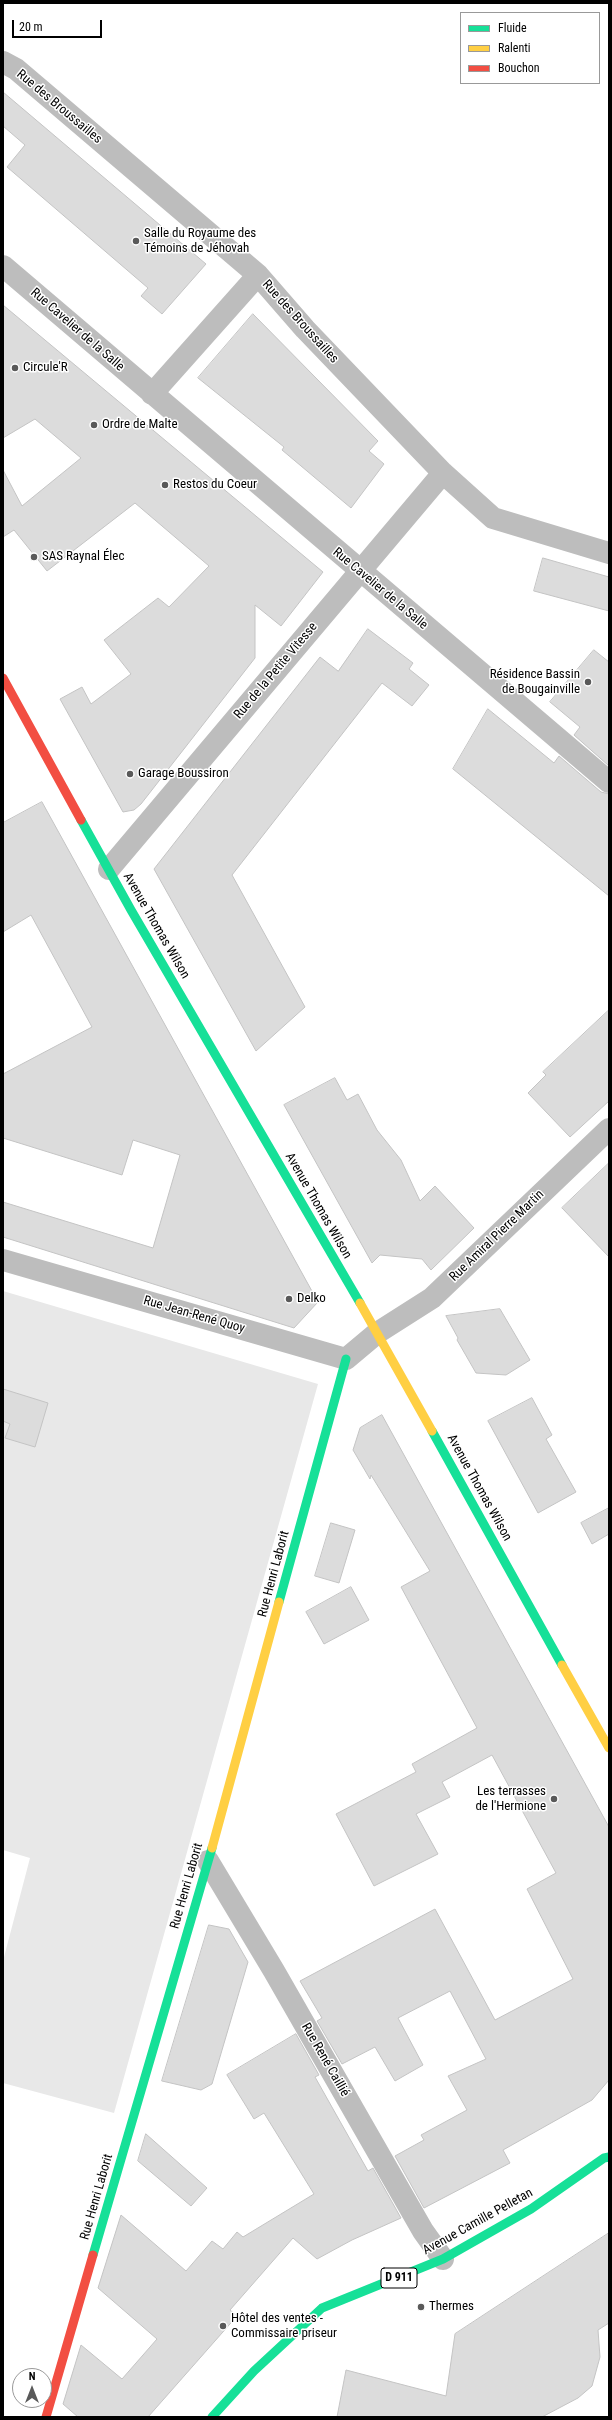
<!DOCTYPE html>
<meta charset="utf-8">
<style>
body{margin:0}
#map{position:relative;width:612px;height:2420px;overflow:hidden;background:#fff;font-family:"Roboto Condensed",sans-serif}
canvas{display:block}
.frame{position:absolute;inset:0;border:4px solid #000;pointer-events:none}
.legend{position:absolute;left:460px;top:12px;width:140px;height:72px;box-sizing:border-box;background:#fff;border:1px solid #999;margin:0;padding:5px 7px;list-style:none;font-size:12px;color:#000}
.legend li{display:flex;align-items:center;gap:8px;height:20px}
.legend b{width:20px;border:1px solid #999}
.north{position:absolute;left:12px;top:2368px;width:40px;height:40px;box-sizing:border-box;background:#fff;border:1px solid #999;border-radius:50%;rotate:0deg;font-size:11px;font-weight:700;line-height:16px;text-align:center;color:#000}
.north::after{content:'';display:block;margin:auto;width:14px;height:18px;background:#595959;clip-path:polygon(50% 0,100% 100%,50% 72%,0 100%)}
.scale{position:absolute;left:12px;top:20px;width:90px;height:18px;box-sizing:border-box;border:2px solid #000;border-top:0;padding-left:5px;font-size:12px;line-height:14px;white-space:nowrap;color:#000;-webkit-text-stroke:3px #fff;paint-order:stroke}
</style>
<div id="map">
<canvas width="612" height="2420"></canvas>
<div class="frame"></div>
<ul class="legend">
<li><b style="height:5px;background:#16e098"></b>Fluide</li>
<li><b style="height:5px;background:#ffcf43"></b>Ralenti</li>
<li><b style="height:5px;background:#f24e42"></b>Bouchon</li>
</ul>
<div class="north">N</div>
<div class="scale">20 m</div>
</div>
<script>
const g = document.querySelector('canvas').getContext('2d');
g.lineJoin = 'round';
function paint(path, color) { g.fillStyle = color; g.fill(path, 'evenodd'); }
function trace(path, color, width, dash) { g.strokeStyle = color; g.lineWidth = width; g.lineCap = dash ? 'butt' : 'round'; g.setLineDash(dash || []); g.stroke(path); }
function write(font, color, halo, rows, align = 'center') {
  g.font = font + ' "Roboto Condensed",sans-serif'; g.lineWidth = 3; g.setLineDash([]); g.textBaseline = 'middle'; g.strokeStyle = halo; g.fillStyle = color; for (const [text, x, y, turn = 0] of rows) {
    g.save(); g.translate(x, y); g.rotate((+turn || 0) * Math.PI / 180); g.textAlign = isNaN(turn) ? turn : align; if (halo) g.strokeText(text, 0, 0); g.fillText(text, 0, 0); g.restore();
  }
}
const green = new Path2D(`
 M3 1291 318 1384 114 2113 3 2083V1961L30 1858 3 1850Z`);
const building = new Path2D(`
 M3 92 206 264 162 314 141 296 148 288 7 167 25 145 3 126Z
 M3 305 323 572 281 626 255 605V658L141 804 134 810 123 812 60 699 82 687 91 704 131 674 104 640 158 598 169 607 209 566 135 503 47 571 14 530 3 537V470L22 506 81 458 35 419 3 438Z
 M253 314 378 441 369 451 384 464 351 508 282 450 284 447 198 378Z
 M543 558 609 577V611L534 591Z
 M368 629 413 663 409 669 429 685 412 706 382 683 232 875 305 1007 256 1051 154 869 320 657 338 671Z
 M594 650 609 662V766L574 735 580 727 550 702Z
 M488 709 554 763 559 756 601 792 609 794V896L453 769Z
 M42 802 318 1302 294 1328 3 1237V1202L153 1248 180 1155 133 1140 122 1175 3 1138V1074L92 1027 31 915 3 932V823Z
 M609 1010V1101L570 1137 528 1093 546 1075 543 1072Z
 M335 1078 347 1100 358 1094 377 1130 401 1160 420 1201 435 1186 474 1228 431 1270 422 1259 380 1255 372 1263 284 1105Z
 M609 1163V1257L562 1208Z
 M500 1309 530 1360 506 1375 476 1373 457 1340 458 1338 446 1316Z
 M3 1389 48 1403 35 1447 5 1438 10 1424 3 1421Z
 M532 1398 552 1435 546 1439 576 1492 538 1513 488 1421Z
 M382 1415 609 1827V2080L592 2100 503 2150 510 2163 424 2208 395 2156 424 2140 421 2135 467 2110 448 2076 486 2059 450 1991 398 2018 423 2065 395 2081 375 2047 342 2064 317 2021 322 2018 300 1981 435 1909 495 2020 573 1979 527 1889 556 1873 492 1755 442 1782 450 1797 416 1814 438 1854 374 1886 336 1814 416 1772 412 1764 477 1728 401 1587 430 1571 371 1475 370 1479 353 1450 360 1428Z
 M609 1508V1534L592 1544 581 1523Z
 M331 1523 355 1530 339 1583 315 1576Z
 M351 1587 369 1620 324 1644 306 1612Z
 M209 1925 229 1929 248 1962 212 2084 201 2090 162 2081Z
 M296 2034 319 2075 315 2077 368 2171 373 2168 401 2218 352 2240 317 2259 293 2238 230 2310 237 2316 148 2417H78L63 2404 81 2345 122 2379 157 2339 98 2288 121 2215 186 2271 212 2241 223 2249 237 2232 243 2237 314 2194 264 2113 254 2119 227 2075Z
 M146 2134 207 2188 191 2206 138 2161Z
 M609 2233V2323L598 2330 600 2357 592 2386 578 2398 542 2417H337L346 2370 446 2396 455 2334Z`);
const street = new Path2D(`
 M3 62 16 69 258 275 305 329 443 473 493 518 609 553
 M3 266 609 782
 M152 394 258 275
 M109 869 443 473
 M3 1260 346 1359 377 1333 432 1298 609 1129
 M208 1861 274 1971 423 2231 443 2259`);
const fast = new Path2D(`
 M81 820 131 910 360 1303
 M432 1431 562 1665
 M279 1602 346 1359
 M93 2255 212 1848
 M212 2417 254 2371 322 2308 443 2259 531 2209 604 2158 609 2157`);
const slow = new Path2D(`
 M360 1303 432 1431
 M562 1665 609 1748
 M212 1848 279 1602`);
const jam = new Path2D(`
 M3 678 81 820
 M46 2417 93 2255`);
const markers = [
 [136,241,4,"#595959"],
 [15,368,4,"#595959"],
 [94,425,4,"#595959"],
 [165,485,4,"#595959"],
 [34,557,4,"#595959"],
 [588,682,4,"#595959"],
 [130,774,4,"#595959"],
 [289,1299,4,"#595959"],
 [554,1799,4,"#595959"],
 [421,2307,4,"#595959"],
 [223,2326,4,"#595959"]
];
const shields = [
 [399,2278,36]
];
const shieldNames = [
 ["D 911",399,2278]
];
const streetNames = [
 ["Rue des Broussailles",59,107,40],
 ["Rue des Broussailles",300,322,48],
 ["Rue Cavelier de la Salle",77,330,41],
 ["Rue Cavelier de la Salle",380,589,40],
 ["Rue de la Petite Vitesse",276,671,-50],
 ["Avenue Thomas Wilson",156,926,60],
 ["Avenue Thomas Wilson",318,1206,60],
 ["Rue Amiral Pierre Martin",497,1236,-44],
 ["Rue Jean-René Quoy",194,1315,16],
 ["Avenue Thomas Wilson",479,1488,61],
 ["Rue Henri Laborit",274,1574,-75],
 ["Rue Henri Laborit",187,1886,-74],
 ["Rue René Caillié",325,2060,60],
 ["Rue Henri Laborit",97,2197,-74],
 ["Avenue Camille Pelletan",478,2222,-29]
];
const poiNames = [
 ["Salle du Royaume des",144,234],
 ["Témoins de Jéhovah",144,249],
 ["Circule'R",23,368],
 ["Ordre de Malte",102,425],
 ["Restos du Coeur",173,485],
 ["SAS Raynal Élec",42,557],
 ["Résidence Bassin",580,675,"right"],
 ["de Bougainville",580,690,"right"],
 ["Garage Boussiron",138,774],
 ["Delko",297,1299],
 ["Les terrasses",546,1792,"right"],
 ["de l'Hermione",546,1807,"right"],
 ["Thermes",429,2307],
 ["Hôtel des ventes -",231,2319],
 ["Commissaire priseur",231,2334]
];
paint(green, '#e8e8e8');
paint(building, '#dcdcdc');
trace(building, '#c4c4c4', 1);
trace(street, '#bdbdbd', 22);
trace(fast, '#16e098', 9);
trace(slow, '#ffcf43', 9);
trace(jam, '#f24e42', 9);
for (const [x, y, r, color] of markers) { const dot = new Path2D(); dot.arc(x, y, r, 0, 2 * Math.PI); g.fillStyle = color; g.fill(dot); trace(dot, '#fff', 1.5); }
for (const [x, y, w] of shields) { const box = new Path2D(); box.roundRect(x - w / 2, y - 10, w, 20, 3); g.fillStyle = '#fff'; g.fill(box); trace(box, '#000', 1); }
write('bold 12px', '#000', null, shieldNames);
write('13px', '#000', '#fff', streetNames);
write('13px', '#000', '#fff', poiNames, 'left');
</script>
